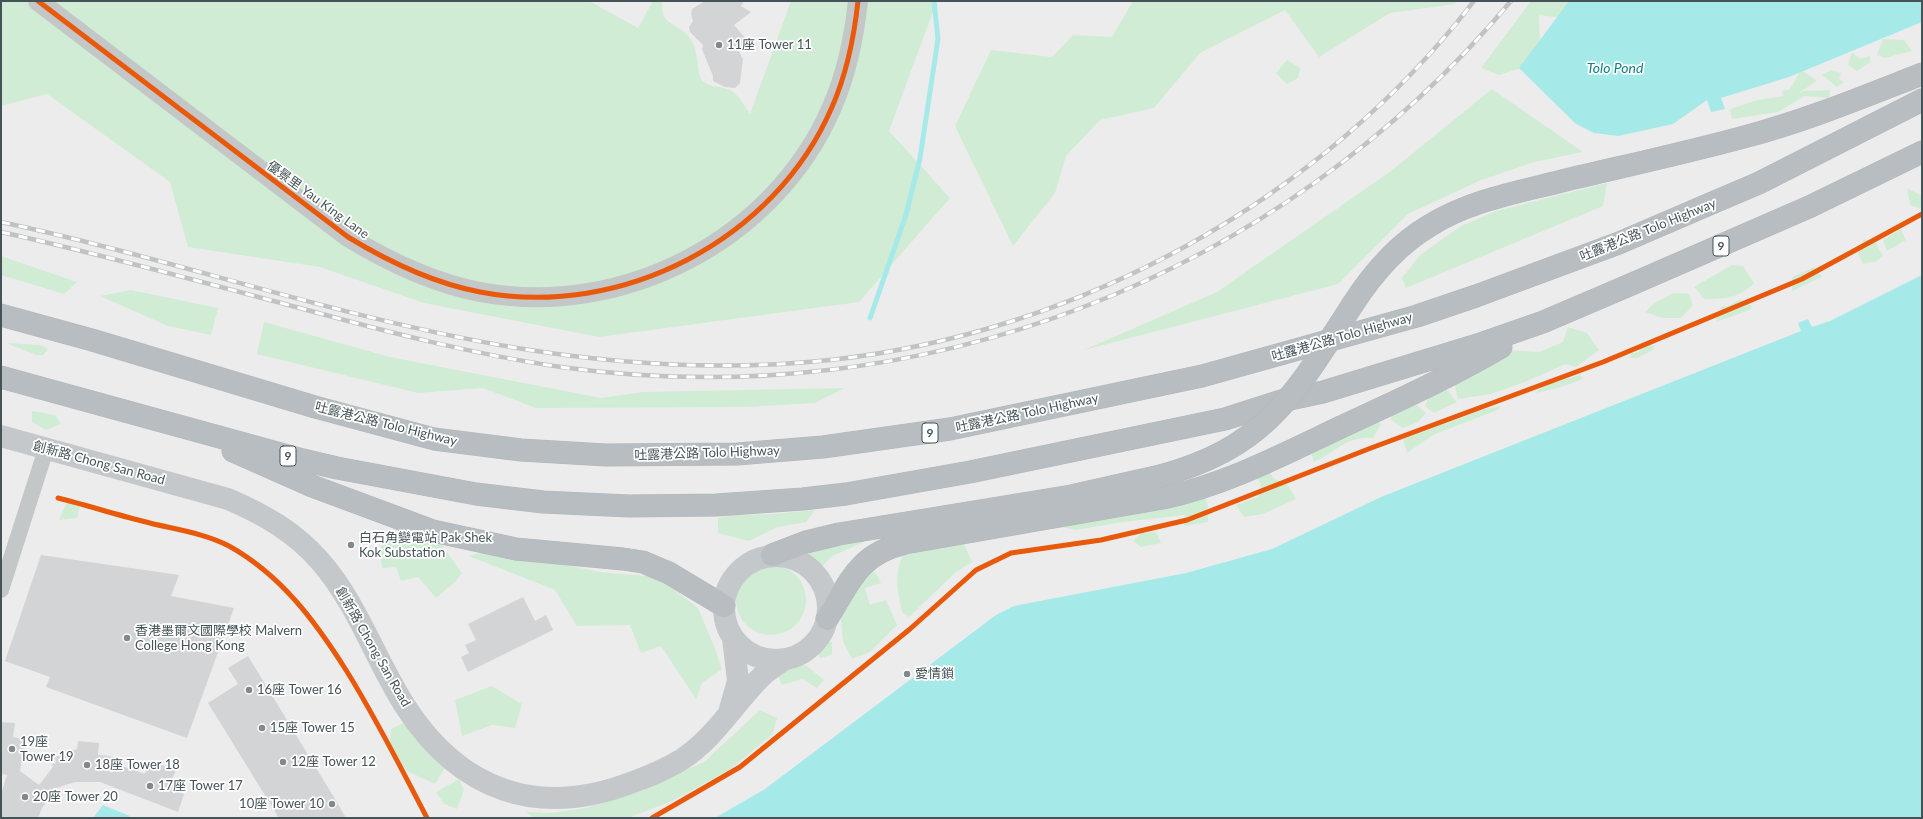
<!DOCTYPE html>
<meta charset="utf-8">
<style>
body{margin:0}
#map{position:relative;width:1923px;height:819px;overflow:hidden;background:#edecec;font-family:Lato,sans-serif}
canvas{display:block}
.frame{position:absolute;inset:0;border:2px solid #455358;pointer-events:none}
</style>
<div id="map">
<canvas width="1923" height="819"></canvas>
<div class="frame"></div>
</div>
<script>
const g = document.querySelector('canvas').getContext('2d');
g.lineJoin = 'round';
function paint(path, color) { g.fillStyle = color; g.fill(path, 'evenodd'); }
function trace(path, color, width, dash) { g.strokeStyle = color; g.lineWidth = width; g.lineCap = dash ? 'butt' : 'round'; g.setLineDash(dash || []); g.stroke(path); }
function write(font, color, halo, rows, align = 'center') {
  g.font = font + ' Lato,"Noto Sans TC",sans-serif'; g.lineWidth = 3.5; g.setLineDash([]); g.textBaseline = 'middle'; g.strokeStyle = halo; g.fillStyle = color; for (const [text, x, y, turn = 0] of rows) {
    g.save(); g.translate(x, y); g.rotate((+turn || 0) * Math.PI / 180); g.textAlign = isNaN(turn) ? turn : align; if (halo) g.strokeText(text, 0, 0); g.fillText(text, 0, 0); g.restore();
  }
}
const green = new Path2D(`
 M1 1H589L638 28 653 1H662C660 28 678 20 691 40 699 53 697 74 702 80 709 89 725 85 733 92 740 97 745 107 750 114L791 1H937L889 131 950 198 859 302 599 337 424 303 320 267 188 247 170 182 47 94 1 106Z
 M1133 1H1456L1455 4 1390 13 1319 57 1285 10 1200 53 1154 108 1100 120 1066 156 1055 193 1013 246 955 126 991 50 1052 57 1073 35 1112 37Z
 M1531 1H1569L1570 19 1539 15 1540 43 1535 64 1499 75 1481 68Z
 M1883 39 1904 40 1912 51 1885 58 1877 55Z
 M1852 52 1860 59 1870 56 1871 62 1857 71 1848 65Z
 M1287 60 1300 68 1298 78 1287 84 1276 73Z
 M1801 70 1817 81 1797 94 1804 91 1830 90 1829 98 1805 96 1778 112 1732 119 1730 109 1757 100 1784 96 1782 91 1790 89Z
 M1831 70 1841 73 1839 79 1844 82 1837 87 1822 75Z
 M1492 89 1583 152 1534 162 1479 181 1408 214 1338 284 1084 350 1217 292 1391 171Z
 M1607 183 1603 206 1406 288 1402 278 1420 255 1461 226 1496 211Z
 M1907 188 1922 196V209L1910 205Z
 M1901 229 1906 240 1887 251 1883 240Z
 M1864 239 1876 243 1883 256 1877 261 1863 264 1858 254Z
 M1 256 77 282 64 294 1 275Z
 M1732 265 1743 266 1754 283C1740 298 1724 299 1705 299L1694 287Z
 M1814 267 1822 277 1792 291V277Z
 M131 290 218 308 211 335 168 326 100 296Z
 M1673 293 1689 294 1693 305 1681 318H1663L1645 312 1653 304Z
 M1740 299 1752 306 1750 310 1716 322 1721 307 1730 305Z
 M264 322 390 357 601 398 643 392 845 388 815 403 748 407 536 408 483 388 418 393 257 354Z
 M1568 327 1587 333 1599 350 1576 367 1566 364 1525 382 1491 394 1458 399 1454 382 1507 350 1539 352 1563 342Z
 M1642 342 1654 346 1653 350 1637 358H1629L1632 353 1639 352Z
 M6 343 41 345 48 349 43 355H36Z
 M1580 375 1583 379C1567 385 1551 391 1534 393L1547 385Z
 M1445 387 1457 402 1434 413 1425 406 1430 395Z
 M1410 400 1426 413 1418 422 1403 428 1391 420 1392 410Z
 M1500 406V409L1433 435 1407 453 1403 439 1485 409Z
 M32 411 55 415 61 424 46 430 32 422Z
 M1375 420 1381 424 1373 438C1345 436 1337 452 1314 462L1311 453Z
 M1266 466 1273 478 1288 485 1296 499 1263 514 1244 517 1236 505 1258 497 1261 484 1251 471Z
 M1191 477C1205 494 1209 499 1208 522L1184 526 1185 515 1123 522 1076 530 1050 524 1147 490Z
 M67 502H81L77 518 59 520Z
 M815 510 806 522 778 527 749 541 718 533V518L733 515 774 514Z
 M1156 532 1161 543 1141 547 1133 541 1141 533Z
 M386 534 441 544 462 573 455 582 436 598 418 577 401 581 396 567 382 568 380 549Z
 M864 538V542L832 556 820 568 807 557 813 547Z
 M964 544 972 562 956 572 909 617 902 612C897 588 894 577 903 554Z
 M491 550 600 572 658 577 698 608 716 651 722 669 702 683 696 699 661 646 641 653 630 625 577 626 555 590 469 556Z
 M736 600a35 35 0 1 1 70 0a35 35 0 1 1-70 0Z
 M869 570 876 573 881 583 865 588 870 605 886 600 897 625 870 652 852 659 843 641 840 611Z
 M824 642H832V655L820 658 817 651Z
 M794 663 807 666 824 680 817 688 802 679 782 685 778 676Z
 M492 686 522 704 515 728 492 725 462 736 455 700Z
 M760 710 777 718 772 735 729 770 672 801 628 818H534L526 812 551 813 586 808 632 794 704 762Z
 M419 715 446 766 435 784 407 771 389 746 391 729Z
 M459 779 464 790 457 809 444 804 436 792Z`);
const water = new Path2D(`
 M1569 1H1922V22L1789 77 1721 98 1725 109 1711 112 1707 100 1673 124 1618 136 1594 133 1576 124 1519 68Z
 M1922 275V818H715L765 789 996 615 1014 606 1186 573 1272 549 1381 497 1801 331 1798 323 1808 319 1812 327 1830 321Z
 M103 805 130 816 128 818H93Z`);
const stream = new Path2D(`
 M870 318 906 215 920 158 938 39 934 1`);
const building = new Path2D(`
 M705 1H744L741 6 751 12 734 25 746 39 739 52 743 59 740 83 735 88 725 87 713 81V76L702 49 703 45 690 32 689 27 693 21 691 14 692 9Z
 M41 555 179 575 171 596 234 608 187 738 46 687 50 677 5 661Z
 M523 597 535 621 546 615 553 630 468 672 461 657 469 653 465 645 476 640 468 624Z
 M248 656 335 799 346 818H279L208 703 238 684 228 668Z
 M1 722 15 723 13 737 25 739 20 771 39 785 53 767 52 764 56 763 55 757 77 749 78 741 99 743 98 755 109 756 124 761 122 766 145 774 150 761 176 770 170 784 181 788 179 792 184 794 178 812 100 782H75L56 788 42 808 38 818H1V794L7 775 1 774Z`);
const minor = new Path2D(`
 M1 590 46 449`);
const tertiary = new Path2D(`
 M38 1 348 237C389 262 433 283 480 292 622 319 775 240 832 107 847 73 854 38 858 1`);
const secondary = new Path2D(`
 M1 436 228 499C263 514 295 532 320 561 357 603 375 659 405 706 460 791 538 819 633 782 650 776 666 769 681 760 714 739 733 705 761 677 768 670 777 665 785 659
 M724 608a52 52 0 1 1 104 0a52 52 0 1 1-104 0Z
 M730 709 738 681 733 638`);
const motorway = new Path2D(`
 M1353 304C1373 273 1397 245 1429 226 1470 200 1519 192 1566 180 1625 166 1685 153 1744 137 1805 121 1863 97 1922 74
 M1 315 92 340 315 407 434 439 521 450 606 455 737 454 823 447 950 429 1202 376 1417 316 1476 296 1619 243 1712 203 1759 183 1922 100
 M1 377 303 460 337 468 476 494 543 502 629 506 716 505 803 499 846 494 970 472 1225 419 1281 401 1323 392 1477 345 1543 322 1632 284 1809 207 1922 152
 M233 451 312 486 433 531 516 549 623 559 643 562 669 573 724 606
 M772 555 806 542 839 534 1071 496 1160 476
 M827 619C851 581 857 555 905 543L1163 498C1225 485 1284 454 1341 427 1395 402 1450 377 1501 347`);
const rail = new Path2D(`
 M1 222C174 259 342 319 517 348 621 365 726 371 830 360 1079 333 1321 200 1474 1
 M1 232C100 254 198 281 296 307 384 331 471 354 561 367 921 417 1278 279 1511 1`);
const motorwayBridge = new Path2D(`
 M1160 476C1268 447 1296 392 1353 304`);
const cycleway = new Path2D(`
 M38 1 348 237C389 262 433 283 480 292 622 319 775 240 832 107 847 73 854 38 858 1
 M58 498C86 505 114 514 142 521 171 529 202 532 229 546 281 575 315 621 346 670 376 718 401 768 427 818
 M652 818 740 767 910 629 976 570 1011 553 1101 540 1187 520 1371 448 1603 362 1802 279 1922 214`);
const markers = [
 [719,45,4,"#80898c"],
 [351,545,4,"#80898c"],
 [127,638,4,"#80898c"],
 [907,674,4,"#80898c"],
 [249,690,4,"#80898c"],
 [262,728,4,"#80898c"],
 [12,749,4,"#80898c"],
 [283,762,4,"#80898c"],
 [87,765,4,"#80898c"],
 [150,786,4,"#80898c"],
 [25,797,4,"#80898c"],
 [332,804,4,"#80898c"]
];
const shields = [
 [1721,246,16],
 [930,433,16],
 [288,456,16]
];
const shieldNames = [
 ["9",1721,246],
 ["9",930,433],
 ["9",288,456]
];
const poiNames = [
 ["11座 Tower 11",727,45],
 ["白石角變電站 Pak Shek",359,538],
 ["Kok Substation",359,553],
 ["香港墨爾文國際學校 Malvern",135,631],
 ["College Hong Kong",135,646],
 ["愛情鎖",915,674],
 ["16座 Tower 16",257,690],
 ["15座 Tower 15",270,728],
 ["19座",20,742],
 ["Tower 19",20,757],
 ["12座 Tower 12",291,762],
 ["18座 Tower 18",95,765],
 ["17座 Tower 17",158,786],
 ["20座 Tower 20",33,797],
 ["10座 Tower 10",324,804,"right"]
];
const streetNames = [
 ["優景里 Yau King Lane",318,200,36],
 ["吐露港公路 Tolo Highway",1648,230,-22],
 ["吐露港公路 Tolo Highway",1342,337,-16],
 ["吐露港公路 Tolo Highway",1027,413,-12],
 ["吐露港公路 Tolo Highway",386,424,14],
 ["吐露港公路 Tolo Highway",707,453,-2],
 ["創新路 Chong San Road",99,463,15],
 ["創新路 Chong San Road",373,647,60]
];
const waterNames = [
 ["Tolo Pond",1615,68]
];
paint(green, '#d0ecd5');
paint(water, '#a6e9e9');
trace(stream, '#a6e9e9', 5);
paint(building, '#d3d4d5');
trace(motorway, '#b2b8bb', 23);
trace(minor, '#c4c7c8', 16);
trace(tertiary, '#c4c7c8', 20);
trace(secondary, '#c4c8ca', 22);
trace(motorway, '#b7bdc0', 22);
trace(rail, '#c0c2c3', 4.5);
trace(rail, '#fff', 3, [9]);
trace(motorwayBridge, '#b2b8bb', 23, []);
trace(motorwayBridge, '#b7bdc0', 22);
trace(cycleway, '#e8590c', 5);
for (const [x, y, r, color] of markers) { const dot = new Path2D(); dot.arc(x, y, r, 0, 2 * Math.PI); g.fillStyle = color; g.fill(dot); trace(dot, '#fff', 1.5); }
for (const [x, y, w] of shields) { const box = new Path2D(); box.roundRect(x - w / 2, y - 10, w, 20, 3); g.fillStyle = '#fff'; g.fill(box); trace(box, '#455358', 1); }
write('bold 12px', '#455358', null, shieldNames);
write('13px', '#455358', '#fff', poiNames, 'left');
write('13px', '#455358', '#fff', streetNames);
write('italic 14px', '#108383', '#fff', waterNames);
</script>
